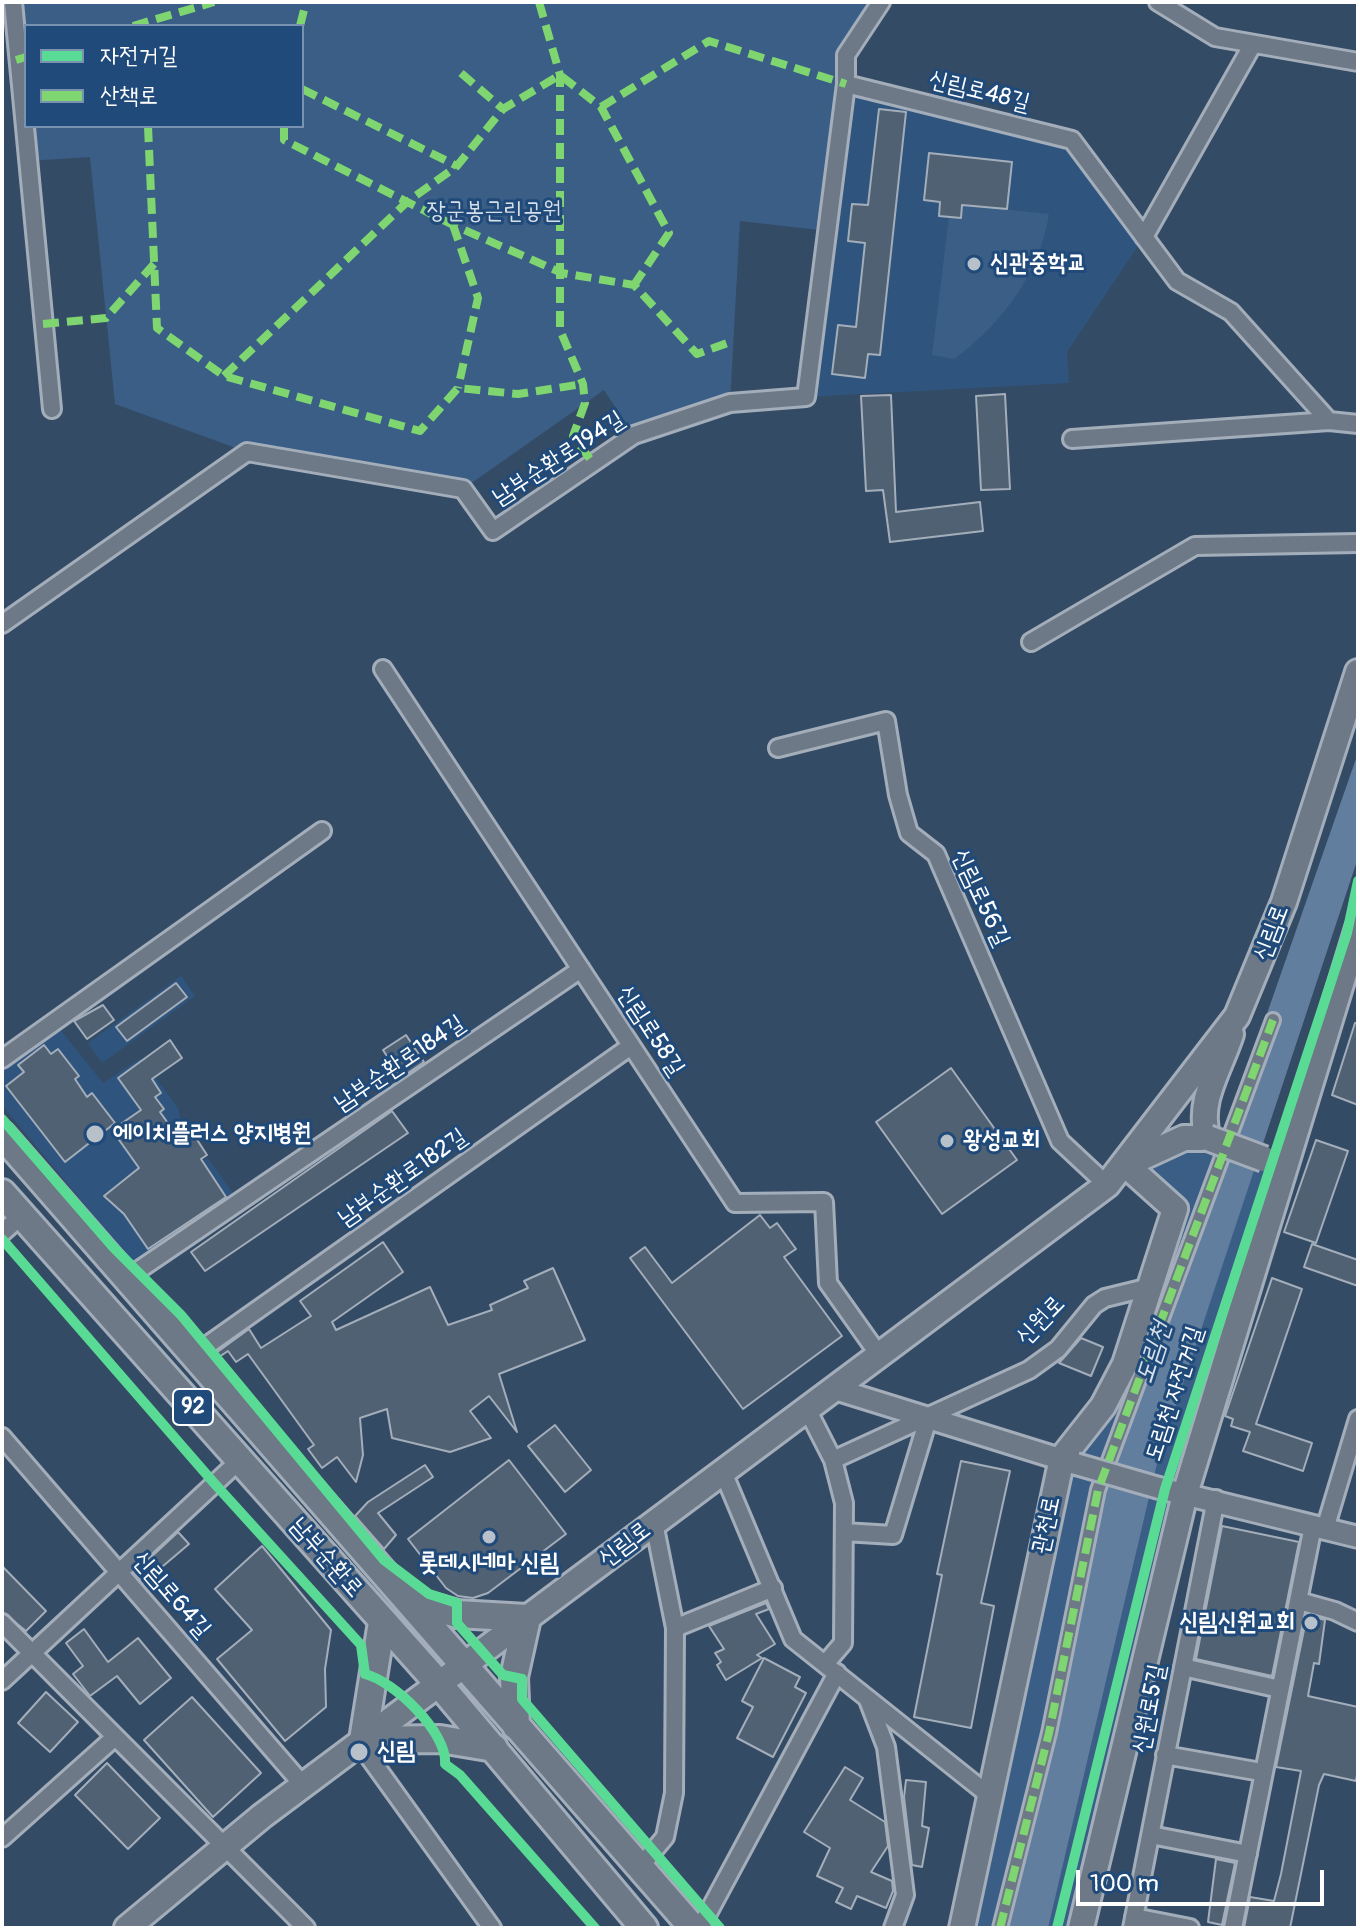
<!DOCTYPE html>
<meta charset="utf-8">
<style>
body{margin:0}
#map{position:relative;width:1360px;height:1930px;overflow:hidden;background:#344b65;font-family:Pangolin,"Poor Story",sans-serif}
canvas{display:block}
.frame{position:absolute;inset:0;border:4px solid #fff;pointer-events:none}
.legend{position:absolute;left:24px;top:24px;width:280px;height:104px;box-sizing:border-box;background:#1f4a7a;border:2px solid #7992af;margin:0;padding:10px 14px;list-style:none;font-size:24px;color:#fff}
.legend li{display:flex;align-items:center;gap:16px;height:40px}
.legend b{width:40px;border:2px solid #7992af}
.scale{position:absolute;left:1076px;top:1870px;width:248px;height:36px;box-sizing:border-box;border:4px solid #fff;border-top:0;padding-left:10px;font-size:24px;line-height:28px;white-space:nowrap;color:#fff;-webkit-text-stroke:6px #1f4a7a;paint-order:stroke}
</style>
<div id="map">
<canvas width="1360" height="1930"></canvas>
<div class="frame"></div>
<ul class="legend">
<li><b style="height:10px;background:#5adb95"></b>자전거길</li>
<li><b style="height:10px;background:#7fd670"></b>산책로</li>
</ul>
<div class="scale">100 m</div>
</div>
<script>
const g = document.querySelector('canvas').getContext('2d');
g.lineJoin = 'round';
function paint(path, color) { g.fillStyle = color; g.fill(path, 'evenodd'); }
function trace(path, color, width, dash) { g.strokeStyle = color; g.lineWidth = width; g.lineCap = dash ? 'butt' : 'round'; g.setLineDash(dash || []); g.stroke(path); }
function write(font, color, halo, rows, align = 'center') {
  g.font = font + ' Pangolin,"Poor Story",sans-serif'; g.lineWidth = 6; g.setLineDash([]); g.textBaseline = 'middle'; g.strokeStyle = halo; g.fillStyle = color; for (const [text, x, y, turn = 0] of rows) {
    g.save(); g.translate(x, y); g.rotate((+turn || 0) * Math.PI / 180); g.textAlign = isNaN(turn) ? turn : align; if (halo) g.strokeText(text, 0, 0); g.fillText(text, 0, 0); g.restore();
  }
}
const built = new Path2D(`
 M846 84 1072 140 1144 237 1067 352 1069 383 806 397Z
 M181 976 195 996 102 1063 88 1043Z
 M59 1028 103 1083 141 1058 178 1108 181 1122 148 1145 179 1177 208 1158 236 1198 134 1264 2 1105V1070Z`);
const green = new Path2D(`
 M13 2H881L846 55 828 231 740 221 730 403 634 435 604 390 463 489 247 452 115 404 90 157 26 161ZM26 26H302V126H26Z
 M962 205 1049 214C1040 273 1001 325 954 359L932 355 949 217 961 218Z
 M1216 1143 1279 1170 1076 1928H968L1064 1476 1181 1208 1135 1167 1183 1144Z`);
const water = new Path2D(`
 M1358 753V858L1158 1459 1048 1928H996L1102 1486Z`);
const building = new Path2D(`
 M879 109 906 112 880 355 868 354 865 378 832 374 838 325 856 327 865 243 848 241 852 204 868 205Z
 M929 153 1012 162 1007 209 962 205 961 218 939 216 940 202 924 200Z
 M1005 394 1010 489 981 490 976 396Z
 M891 395 896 512 980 502 983 531 890 542 883 490 866 491 861 396Z
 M176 983 187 997 127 1041 116 1027Z
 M103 1005 114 1020 87 1039 74 1021Z
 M1355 1023H1358V1105L1332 1095Z
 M406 1035 424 1062 401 1078 383 1050Z
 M170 1040 182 1058 152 1079 161 1093 155 1097 164 1109 160 1112 182 1143 194 1135 207 1155 201 1159 226 1197 148 1249 124 1214 104 1196 139 1168 112 1130 141 1110 118 1078Z
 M44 1045 51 1054 58 1049 79 1076 75 1079 87 1097 92 1093 115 1123 65 1162 6 1086 24 1072 18 1065Z
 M951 1068 1017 1160 942 1214 876 1122Z
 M392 1111 408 1133 205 1271 191 1252Z
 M1316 1140 1348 1151 1316 1243 1284 1232Z
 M760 1215 770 1228 777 1223 796 1249 784 1257 842 1336 743 1409 630 1258 645 1247 672 1283Z
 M383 1242 403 1272 332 1322 336 1330 430 1287 448 1325 492 1310 490 1305 528 1288 524 1281 553 1268 585 1340 499 1374 517 1432 489 1396 470 1411 491 1438 450 1452 392 1438 387 1409 360 1418 363 1455 356 1482 337 1457 322 1468 308 1449 314 1445 248 1354 236 1362 228 1351 219 1357 216 1353 249 1329 261 1348 311 1316 300 1301Z
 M1312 1244 1358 1260V1286L1304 1267Z
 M1272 1278 1302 1289 1256 1424 1312 1443 1303 1471 1243 1451 1250 1432 1231 1426 1233 1419 1225 1416Z
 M1081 1338 1103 1347 1091 1376 1059 1363Z
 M555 1425 591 1470 565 1492 528 1446Z
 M509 1460 566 1534 488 1593 473 1598 458 1596 446 1588 408 1539Z
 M961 1461 1010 1471 981 1603 994 1606 971 1728 914 1717 942 1575 937 1574Z
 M425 1465 433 1477 378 1513 396 1535 384 1549 355 1516 368 1502Z
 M1222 1526 1299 1542 1272 1676 1196 1659Z
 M178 1532 189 1544 143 1583 134 1573Z
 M262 1546 331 1630 325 1669 326 1707 285 1741 217 1659 252 1630 215 1589Z
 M2 1566 46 1611 26 1631 2 1612Z
 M766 1603 769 1609 756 1614 775 1644 757 1655 762 1658 726 1680 717 1665 721 1662 715 1653 724 1649 709 1626Z
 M1307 1615 1325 1620 1319 1664 1314 1663 1308 1696 1358 1707V1770L1356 1781 1324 1774 1319 1785 1290 1928H1244L1250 1897 1274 1901 1281 1874 1301 1771 1276 1767Z
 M84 1629 108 1662 138 1638 171 1678 140 1704 117 1676 90 1696 73 1674 83 1666 66 1643Z
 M764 1658 800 1677 795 1687 806 1693 773 1757 737 1738 753 1707 742 1701Z
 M46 1692 78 1722 50 1752 18 1723Z
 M192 1697 261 1773 213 1817 144 1740Z
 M107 1763 160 1818 128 1849 75 1795Z
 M845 1767 863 1778 850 1800 885 1822 888 1846 871 1872 892 1881 893 1891 886 1908 857 1896 851 1909 836 1902 843 1888 817 1876 830 1848 804 1832Z
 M906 1780 926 1782 922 1826 929 1828 922 1867 912 1865 904 1797Z
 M1216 1859 1235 1863 1222 1925 1208 1922Z`);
const pedestrian = new Path2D(`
 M1000 1928 1049 1733 1098 1490 1273 1020`);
const minor = new Path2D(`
 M13 2 52 409
 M881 2 846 55V84L1072 140 1177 281 1231 312 1329 421 1358 424
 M1158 2 1215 37 1358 62
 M1144 237 1253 44
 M1072 439 1329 421
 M2 624 247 452 463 489 493 531 634 435 730 403 806 397 846 84
 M1031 642 1195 546 1358 543
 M383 669 735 1203 824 1202 828 1283 879 1355
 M778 748 886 721 898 795 909 833 936 854 1060 1141 1107 1185
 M2 1059 322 831
 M2 1233 22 1215
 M127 1278 581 969
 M202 1349 631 1046
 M807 1409 833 1460 844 1503 843 1643 825 1664
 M2 1437 303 1785
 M833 1460 1029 1370 1058 1349 1094 1305 1105 1298 1150 1287
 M723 1472 793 1639 990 1796
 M1325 1529 1358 1419
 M844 1532 893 1535 928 1419
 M1299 1601 1335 1611 1358 1622
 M2 1623 306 1928
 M675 1628 773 1588
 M1183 1667 1280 1689
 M2 1681 240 1460
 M868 1700 886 1747 905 1895 893 1928
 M359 1743 492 1928
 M1165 1755 1261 1772
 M1151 1835 1248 1854
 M2 1838 115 1737
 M640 1867 665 1837 674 1793 675 1628 654 1523
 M1134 1917 1190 1928
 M700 1928 837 1673
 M1132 1928 1216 1499
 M1233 1928 1313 1526`);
const tertiary = new Path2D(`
 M835 1389 1076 1464
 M1159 1488 1358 1537`);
const secondary = new Path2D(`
 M1132 1162 1184 1138H1208C1196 1102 1220 1069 1231 1034
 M127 1928 262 1816 1107 1185 1237 1016 1284 902 1358 672
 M962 1928 1062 1458 1103 1406 1125 1364 1175 1209 1126 1165
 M1081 1928 1185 1494 1358 928`);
const primary = new Path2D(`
 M2 1135 693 1928
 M2 1193 439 1684 644 1928
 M407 1600 457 1614 527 1618 514 1677 516 1726
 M382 1622 363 1740 440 1739 494 1748`);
const tertiaryBridge = new Path2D(`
 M1076 1464 1159 1488`);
const secondaryBridge = new Path2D(`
 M1208 1138 1264 1159`);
const quiet = new Path2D(`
 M539 2 560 75V330L583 384 585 403 573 436 593 463
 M133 26 214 2
 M300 26 306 2
 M16 60 26 57
 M461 73 503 109
 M302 89 457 166
 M601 107 709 41 846 84
 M148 126 157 328 224 376 420 431 458 388 518 394 583 384
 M284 126V140L453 225 562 273 634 285 697 354 733 341
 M453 225 478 298 458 388
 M43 324 106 318 154 264
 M224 376 407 202 457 166 503 109 560 75 601 107 669 233 634 285
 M1000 1928 1049 1733 1098 1490 1273 1020`);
const cycleway = new Path2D(`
 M2 1119 113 1247 181 1315 384 1560 429 1594 457 1603V1623L503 1675 522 1679V1699L720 1928
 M2 1239 214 1483 361 1645 365 1674C394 1681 448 1733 445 1764L460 1775 595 1928
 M1057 1928 1165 1489 1347 933 1358 881`);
const markers = [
 [974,264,8,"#b8c0c9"],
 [95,1134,10,"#b8c0c9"],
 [947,1141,8,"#b8c0c9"],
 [489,1537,8,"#b8c0c9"],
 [1311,1623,8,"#b8c0c9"],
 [359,1752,10,"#b8c0c9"]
];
const shields = [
 [193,1407,40]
];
const shieldNames = [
 ["92",193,1407]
];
const streetNames = [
 ["신림로48길",979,92,14],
 ["남부순환로194길",559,459,-33],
 ["신림로56길",980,898,65],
 ["신림로",1272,933,-69],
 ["신림로58길",650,1031,57],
 ["남부순환로184길",400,1064,-34],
 ["남부순환로182길",403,1178,-35],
 ["신원로",1041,1321,-46],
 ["도림천 자전거길",1175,1394,-72],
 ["관천로",1047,1525,-78],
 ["신림로",625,1545,-37],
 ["남부순환로",326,1558,49],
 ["신림로64길",171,1595,49],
 ["신원로5길",1150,1709,-79]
];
const parkNames = [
 ["장군봉근린공원",494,212]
];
const poiNames = [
 ["신관중학교",990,264],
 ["에이치플러스 양지병원",113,1134],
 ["왕성교회",963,1141],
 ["롯데시네마 신림",489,1564,"center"],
 ["신림신원교회",1295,1623,"right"],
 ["신림",377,1752]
];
const waterNames = [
 ["도림천",1154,1353,-72]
];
paint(built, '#2f557f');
paint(green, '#3b5e86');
paint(water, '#617e9e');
paint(building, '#506174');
trace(building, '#a4aeba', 2);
trace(pedestrian, '#a4aeba', 18);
trace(minor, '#a4aeba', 22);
trace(tertiary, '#a4aeba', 26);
trace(secondary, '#a4aeba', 30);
trace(primary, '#a4aeba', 32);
trace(pedestrian, '#6d7986', 12);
trace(minor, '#6d7986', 16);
trace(tertiary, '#6d7986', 20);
trace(secondary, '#6d7986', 24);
trace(primary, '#6d7986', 26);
trace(tertiaryBridge, '#a4aeba', 26, []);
trace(secondaryBridge, '#a4aeba', 30, []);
trace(tertiaryBridge, '#6d7986', 20);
trace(secondaryBridge, '#6d7986', 24);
trace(quiet, '#7fd670', 8, [16, 8]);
trace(cycleway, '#5adb95', 10);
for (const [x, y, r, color] of markers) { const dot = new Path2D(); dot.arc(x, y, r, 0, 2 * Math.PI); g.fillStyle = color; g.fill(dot); trace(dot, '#1f4a7a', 3); }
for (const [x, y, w] of shields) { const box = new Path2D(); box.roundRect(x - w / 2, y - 18, w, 36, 6); g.fillStyle = '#1f4a7a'; g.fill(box); trace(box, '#fff', 2); }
write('bold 22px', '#fff', null, shieldNames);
write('24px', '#fff', '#1f4a7a', streetNames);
write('24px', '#d8dfe8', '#1f4a7a', parkNames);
write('bold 24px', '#fff', '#1f4a7a', poiNames, 'left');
write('italic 26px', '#d8e0e8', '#1f4a7a', waterNames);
</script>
